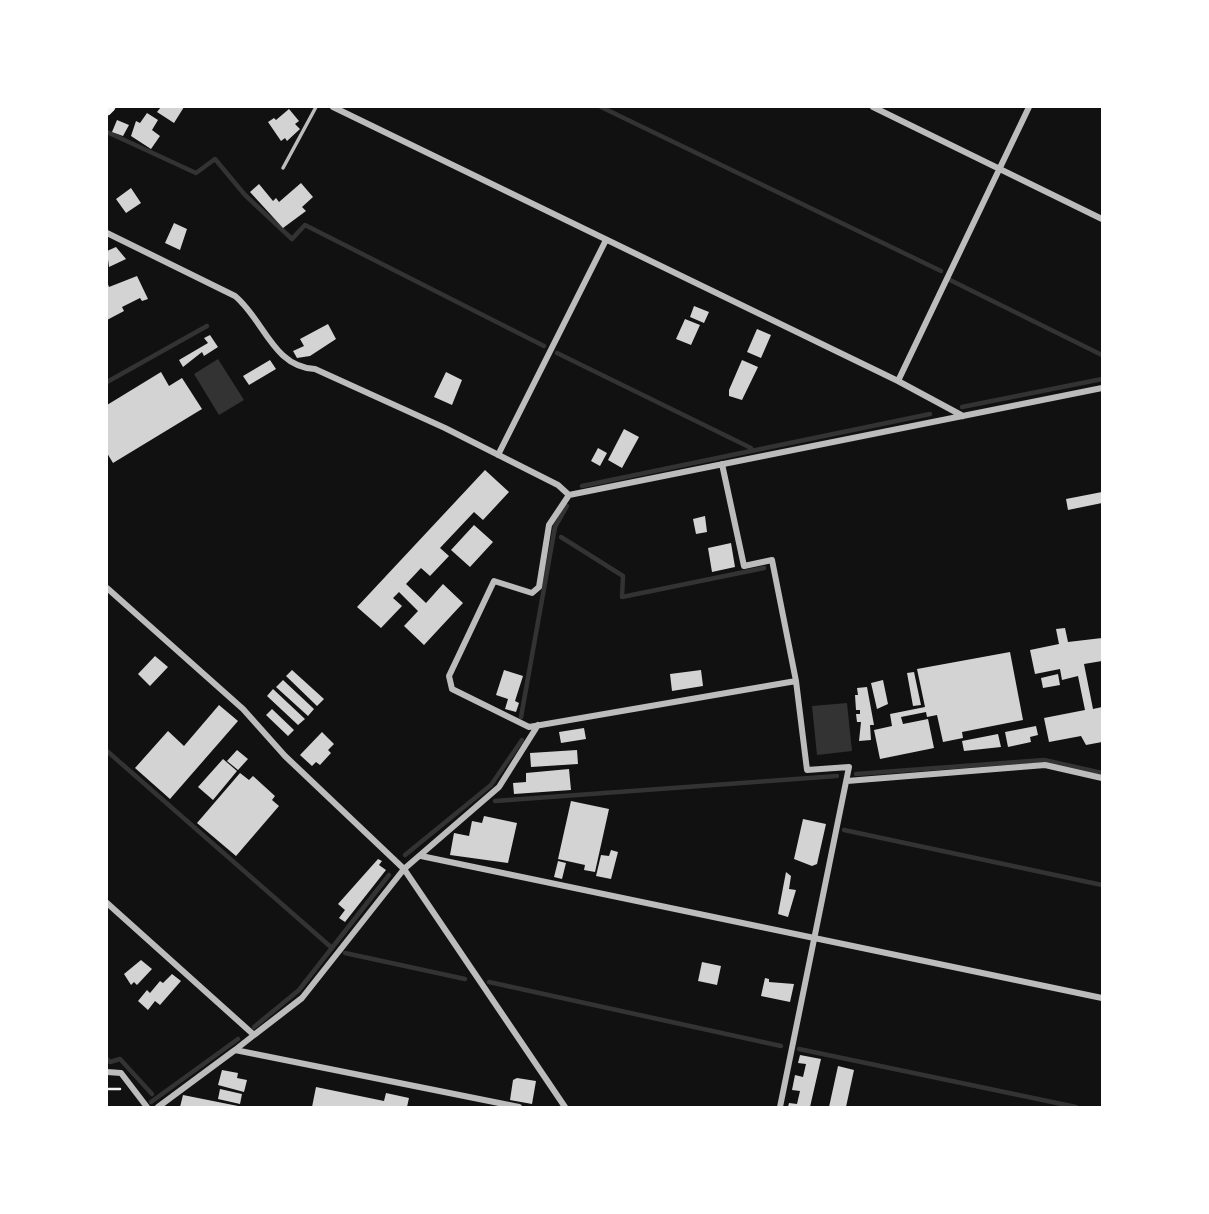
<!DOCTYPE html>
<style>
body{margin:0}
#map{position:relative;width:1209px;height:1214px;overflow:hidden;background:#111;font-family:"Golos Text",sans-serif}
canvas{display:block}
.frame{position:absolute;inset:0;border:108px solid #fff;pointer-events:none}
</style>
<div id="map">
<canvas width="1209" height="1214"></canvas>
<div class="frame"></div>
</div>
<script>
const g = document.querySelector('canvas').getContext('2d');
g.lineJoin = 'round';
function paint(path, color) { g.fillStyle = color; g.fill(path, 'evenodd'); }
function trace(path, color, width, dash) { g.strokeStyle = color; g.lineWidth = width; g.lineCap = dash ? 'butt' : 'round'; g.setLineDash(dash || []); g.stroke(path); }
const water = new Path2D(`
 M218 359 244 400 219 415 194 374Z
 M847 703 852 751 817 755 812 706Z`);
const stream = new Path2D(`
 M601 107 941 271
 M107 132 196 173 215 159 245 195 292 239 305 225 544 346
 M950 280 1102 355
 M557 353 751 448
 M107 382 207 326
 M962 407 1102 379
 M582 486 930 414
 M561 537 623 576 622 597 764 568
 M521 717 555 527 567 506
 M107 751 332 948
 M856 774 1044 760 1102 773
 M495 801 837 776
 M844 830 1102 885
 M405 855 491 785 522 740
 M345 953 465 979
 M489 982 781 1046
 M254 1027 299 990 389 875
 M799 1049 1076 1107
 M107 1059 110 1062 120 1059 152 1094
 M151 1102 238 1039`);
const building = new Path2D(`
 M161 107H184L174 123 157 112Z
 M289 109 299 121 295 124 300 129 287 141 285 138 281 141 268 122 274 118 276 120Z
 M147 113 158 120 152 130 160 136 151 149 131 136 136 121 140 123Z
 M117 120 129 125 123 136 112 132Z
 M301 183 313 197 302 207 306 211 283 228 250 192 259 184 273 201 276 198 279 202Z
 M131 188 141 203 126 213 116 199Z
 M174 223 187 229 180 250 165 243Z
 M116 247 126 259 109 267 107 251Z
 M137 276 148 299 142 301 140 298 122 307 124 311 107 320V282L109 287Z
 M694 306 709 312 704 323 690 317Z
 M685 319 700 325 691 345 676 339Z
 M328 324 336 339 310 356 297 358 293 351 304 346 300 339Z
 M757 329 771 335 761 358 747 352Z
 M210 335 218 347 204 356 202 352 183 367 179 360 208 343 204 338Z
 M270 360 276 369 249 385 243 376Z
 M742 360 758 367 742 400 729 396V390Z
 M161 372 169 386 182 378 202 409 113 463 107 453V405Z
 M446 372 462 380 452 405 434 397Z
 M624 429 639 437 622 468 608 460Z
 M598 448 607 453 600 466 591 461Z
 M485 470 509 492 483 520 474 512 440 548 449 556 430 576 421 568 406 584 426 603 443 584 463 603 424 645 404 626 418 611 399 592 393 598 402 606 381 628 357 607Z
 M1102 492V503L1068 510 1066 499Z
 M705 516 707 532 696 534 693 519Z
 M474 525 493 542 470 567 451 550Z
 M731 543 735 567 712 572 708 548Z
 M1065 628 1068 642 1102 638V661L1084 664 1093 709 1102 707V742L1086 745 1081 736 1049 742 1044 718 1085 710 1078 676 1062 680 1060 669 1035 674 1030 650 1059 644 1056 629Z
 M1010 652 1023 720 962 732 963 738 943 742 937 715 927 717 926 712 901 717 903 724 928 719 934 748 880 759 874 730 892 726 890 714 925 707 917 669Z
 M155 656 168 667 150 686 138 674Z
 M292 670 324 699 317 706 286 676Z
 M504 670 523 676 515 701 519 703 516 712 505 709 508 699 496 695Z
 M701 670 703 686 672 691 670 674Z
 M914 672 921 705 913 706 907 673Z
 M1058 674 1060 685 1043 688 1041 678Z
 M283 680 314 709 308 716 276 687Z
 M883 680 888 704 877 709 871 683Z
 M867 687 874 725H870L871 740 859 741 861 722H857L856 714H860V710H856L855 695H858L857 688Z
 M273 689 305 719 298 725 267 696Z
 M219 705 238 721 170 799 135 768 168 731 184 746Z
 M272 709 294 730 288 736 266 715Z
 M1036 726 1038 735 1030 737 1031 742 1008 747 1005 732Z
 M584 728 586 739 561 743 559 732Z
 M322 732 334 744 328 750 331 753 320 765 316 762 312 766 300 755Z
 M998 734 1001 747 964 751 962 741Z
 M237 750 248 759 238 770 227 761Z
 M577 750 578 764 531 767 530 753Z
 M223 759 237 771 213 800 198 787Z
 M569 769 571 790 514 794 513 783 526 782V773Z
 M240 773 249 780 253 776 275 796 272 800 279 806 236 856 197 823Z
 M571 801 609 809 595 872 584 870 585 865 558 859Z
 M484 816 517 823 508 863 450 855 454 833 469 836 472 821 482 823Z
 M803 819 826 824 817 864 812 866 794 859Z
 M611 850 618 852 611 879 596 876 601 855 609 856Z
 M378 859 382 861 379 865 386 870 345 922 339 918 345 910 338 904Z
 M558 861 566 863 562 879 554 877Z
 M786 872 791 876 789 889 796 890 788 917 778 914Z
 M141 960 152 969 137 985 134 982 131 985 124 974Z
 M702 962 721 966 717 985 698 981Z
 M172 974 181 981 160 1005 155 1001 148 1010 138 1001 147 990 150 993 160 981 163 983Z
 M765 978 769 979V982L794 984 790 1002 761 996Z
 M800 1055 821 1059 810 1107H788L789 1103 797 1104 800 1091 792 1090 795 1075 803 1077 806 1064 798 1063Z
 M838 1066 854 1070 846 1107H829Z
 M222 1070 238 1073 237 1078 247 1080 244 1092 218 1085Z
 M517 1078 536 1081 532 1104 510 1100 513 1080Z
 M316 1087 384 1101 386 1093 409 1098 407 1107H312Z
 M220 1089 242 1094 240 1104 218 1099Z
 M183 1095 238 1106V1107H180Z`);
const path = new Path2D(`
 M107 1089H120`);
const service = new Path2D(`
 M283 168 316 107`);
const minor = new Path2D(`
 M333 107 898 381 963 416
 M873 107 1102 219
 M107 233 235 296C264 320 273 367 315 369L445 428 558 485 569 495 1102 388
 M898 381 1029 107
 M498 455 606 240
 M722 464 744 566 772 560 796 681 807 770 849 767 780 1107
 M569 495 549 525 539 587 532 593 494 581 449 676 452 689 529 727 796 681
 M107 588 243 709 285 756 404 869 565 1107
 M847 781 1045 765 1102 778
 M421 856 1102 998
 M107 903 254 1035 235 1050 519 1107
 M254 1035 302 998 404 869 499 787 538 725
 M107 1072 121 1073 147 1107
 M158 1107 235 1050`);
const secondary = new Path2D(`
 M107 111 111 107`);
paint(water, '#333');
trace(stream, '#333', 4.5);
paint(building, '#d3d3d3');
trace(path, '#f5f5f5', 2.5);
trace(service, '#bcbcbc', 3.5);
trace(minor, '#bcbcbc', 6);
trace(secondary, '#f5f5f5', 9);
</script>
